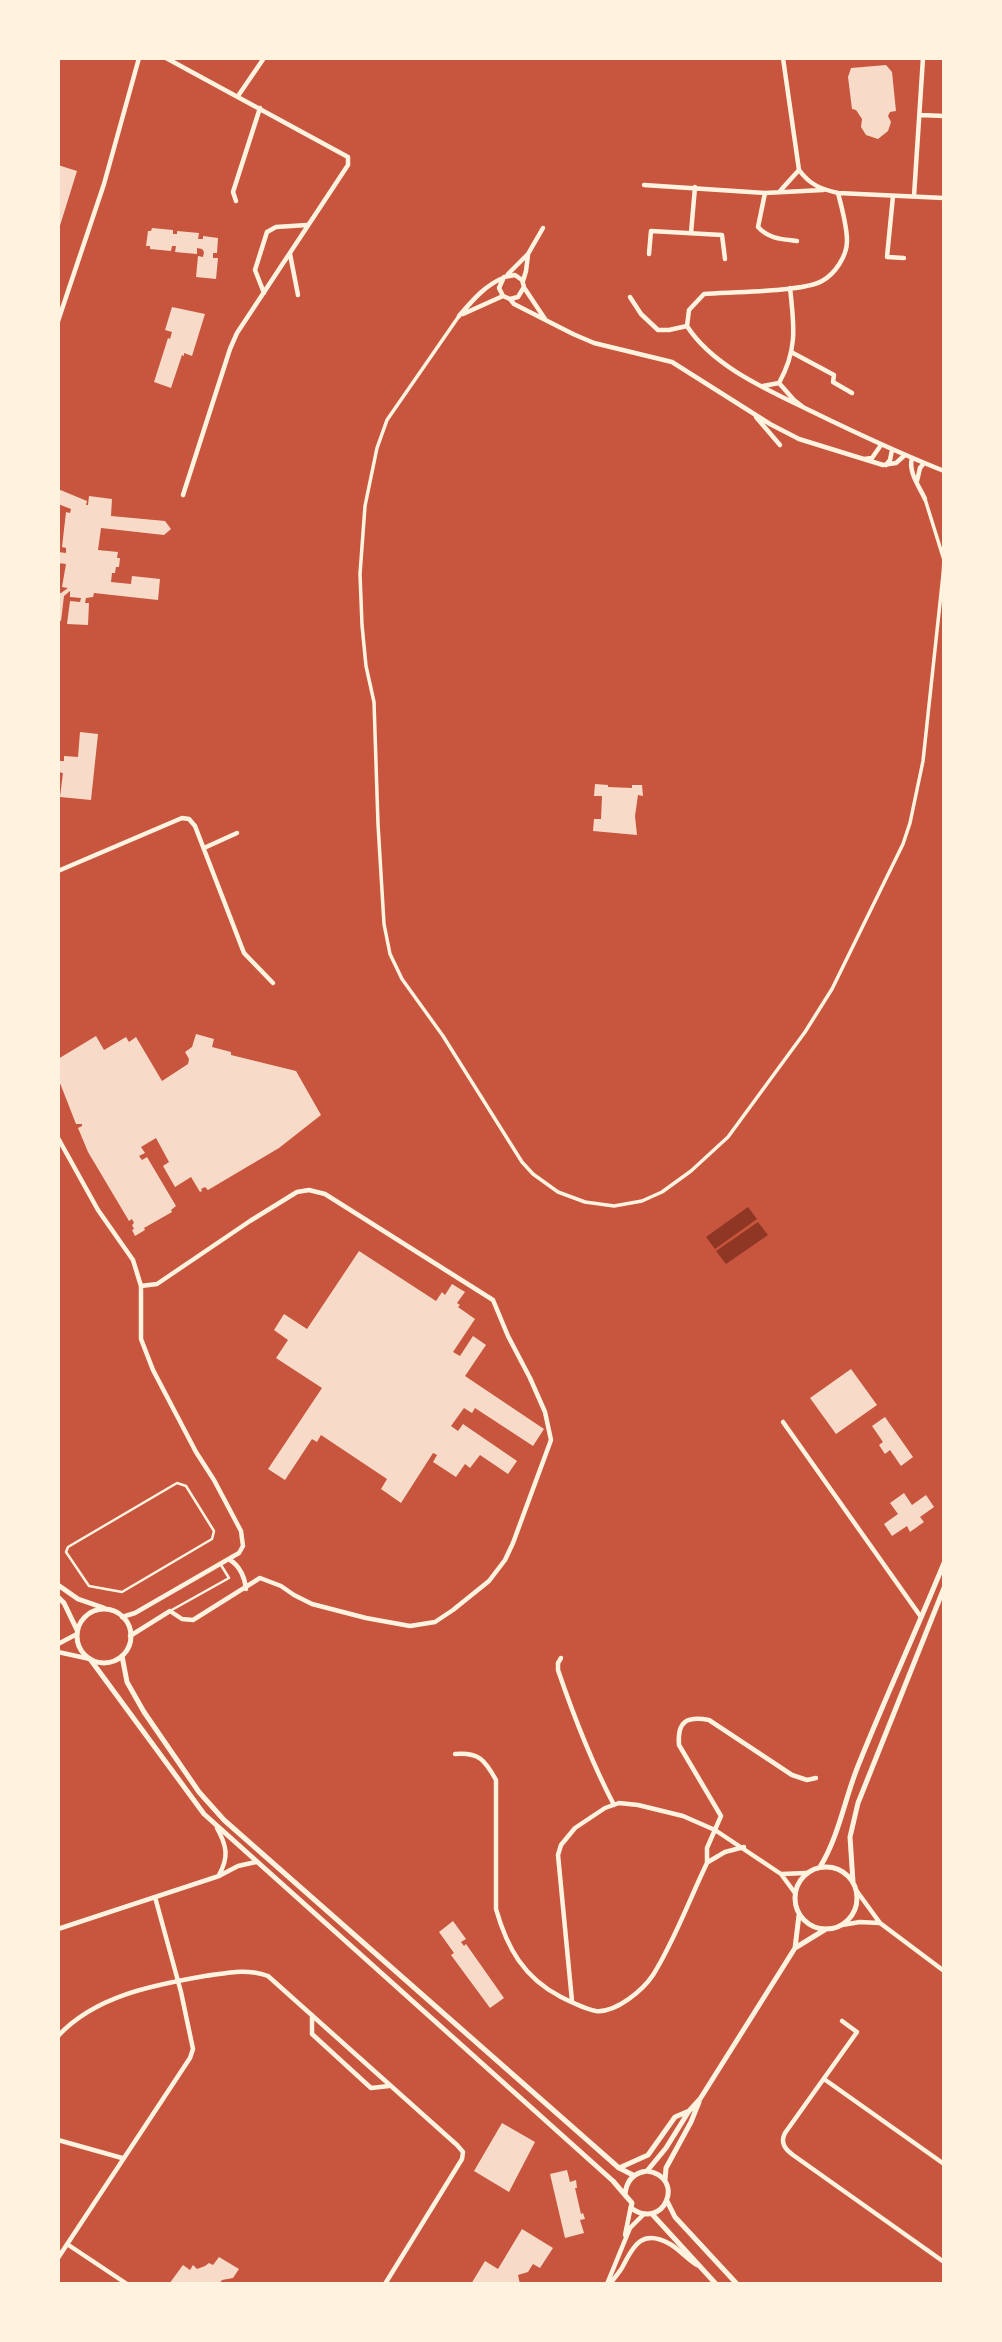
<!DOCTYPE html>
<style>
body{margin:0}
#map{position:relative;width:1002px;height:2342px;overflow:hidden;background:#c8553d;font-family:Quicksand,sans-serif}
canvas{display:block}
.frame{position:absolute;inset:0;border:60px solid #fff3e0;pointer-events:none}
</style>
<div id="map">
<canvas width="1002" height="2342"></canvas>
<div class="frame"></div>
</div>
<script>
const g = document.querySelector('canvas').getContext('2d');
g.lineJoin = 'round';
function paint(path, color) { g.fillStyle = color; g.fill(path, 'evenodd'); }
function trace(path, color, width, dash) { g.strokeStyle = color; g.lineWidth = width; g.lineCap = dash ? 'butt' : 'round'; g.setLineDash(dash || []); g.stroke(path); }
const water = new Path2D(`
 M748 1207 757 1219 715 1249 706 1237Z
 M758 1222 768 1235 726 1264 716 1251Z`);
const building = new Path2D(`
 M886 65 892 72 896 111 890 112 888 116 891 122 888 131 878 139 866 135 861 127 862 119 856 110 852 109 848 77 851 68Z
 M58 165 77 171 58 232Z
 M152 228 173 230V234H177V231L199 233 198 239H203V236L218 238 217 253H213V258H218L216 279 196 277 198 256 203 257 204 252 202 249 197 248V254L175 252 176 246H172L171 251 150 249V246H146L148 231H151Z
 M172 307 205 314 192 356 184 353V356L182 355 171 388 154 382 168 338 170 339 172 332 165 330Z
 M58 489 87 501 86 505H88L89 496 112 499 111 516 165 521 171 529 164 535 101 528 98 550 118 552 117 558H120L119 567H116L115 573H112L111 582 131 584 132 576 160 579 158 600 94 593 93 597 86 598 85 603H89L88 625 67 624 70 601 80 602 81 598 70 597V591L64 596 61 621 58 620V593H61L68 588 62 587 66 564 58 563V552L66 553V548L62 547 66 512 70 513 71 509 58 504Z
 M80 732 98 734 91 800 60 797 63 773 58 772V761H64V756L78 757Z
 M595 784 608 785V787L632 788V785H642L643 796 638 795 635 816 637 835 593 831 594 819H601L602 796H594Z
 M196 1034 214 1039 212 1047 231 1052V1055L296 1071 321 1115 279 1148 208 1190 205 1187 201 1189 202 1191 200 1192 191 1177 175 1187 163 1166 169 1162 156 1138 141 1147 145 1153 139 1156 142 1160 147 1157 176 1206 171 1210 172 1212 144 1228 145 1230 135 1236 132 1230 134 1229 132 1225 134 1223 132 1219 129 1221 88 1152 78 1128 82 1126V1124H76L58 1078V1059L96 1036 104 1050 126 1037 129 1042 136 1037 162 1081 188 1064 189 1059 185 1052 192 1047Z
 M359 1251 436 1301 442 1292 445 1295 452 1284 465 1292 457 1303 460 1305 458 1307 475 1319 453 1352 460 1356 473 1336 486 1345 465 1376 544 1429 533 1446 475 1408 472 1413 464 1408 451 1426 458 1431 463 1424 517 1461 508 1474 480 1455 470 1468 465 1464 456 1477 433 1462 437 1455 433 1453 401 1503 381 1489 387 1479 321 1435 317 1442 312 1439 285 1480 268 1469 322 1388 276 1358 288 1340 274 1330 284 1314 307 1329Z
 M851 1369 877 1405 836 1434 810 1398Z
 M885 1417 913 1457 901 1466 890 1450 885 1454 879 1445 883 1442 872 1426Z
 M904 1493 912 1505 926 1495 934 1507 920 1517 924 1522 910 1532 907 1526 892 1536 884 1524 898 1514 890 1503Z
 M453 1921 466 1939 461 1942 464 1946 466 1944 504 1998 490 2008 451 1955 454 1953 439 1932Z
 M502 2123 535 2142 509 2192 474 2171Z
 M567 2170 570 2182 576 2180 577 2188H575L581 2214 583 2213 585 2219 580 2220 584 2233 565 2238 550 2174Z
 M522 2229 553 2248 540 2268 533 2264 528 2272 518 2275 520 2284H471L485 2261 498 2269Z
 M219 2257 239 2269 233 2278 222 2280 219 2284H169L183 2265 190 2270 193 2265 197 2269 205 2266 209 2263 213 2265Z`);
const service = new Path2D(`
 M177 1483 186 1486 214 1531 212 1539 122 1592 89 1586 66 1552 68 1547Z
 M170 1611 229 1578 221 1565`);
const pedestrian = new Path2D(`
 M459 316 387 420 377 448 365 506 360 574 362 625 366 666 374 702 378 824 384 924 390 954 402 979 443 1036 522 1162 533 1174 558 1192 585 1202 614 1206 642 1201 662 1192 691 1171 728 1137 805 1032 832 989 903 844 910 823 923 761 943 575 944 560 925 499`);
const minor = new Path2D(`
 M166 58 348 157V165L237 333 230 349 183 495
 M783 58 799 170C810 185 821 189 838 193L944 198
 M238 96 264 58
 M921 115 944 116
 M644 185 765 193 823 190
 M780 191 799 170
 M765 193 758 227C769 239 782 239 797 241
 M838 193C842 208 847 226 847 241 847 256 835 274 822 281 803 292 729 292 704 294L689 310 687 326C713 367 770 391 813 412 856 433 899 453 944 471
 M893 196 887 257 904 258
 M914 196 923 58
 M236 201 233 192 260 108
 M691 233 695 187
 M290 254 298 295
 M649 254 651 231 722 235 725 259
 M508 274 528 254 543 228
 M523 281 526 271 528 255
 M525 289 545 319
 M264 293 255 270 267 232 276 227 307 225
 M630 297 641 314 658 330H669L687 326
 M510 299 518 297 524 287 522 280 515 275 504 277 499 288 503 296 510 299 514 304 573 334 594 343 672 362 770 424 799 439 883 465 896 463 905 455
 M463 314 503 296
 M459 316C472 301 484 286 503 278
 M58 321 104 184 139 58
 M793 353 834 375 833 382 852 393
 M779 383 794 400 803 407
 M763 386 779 383C798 349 794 325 790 288
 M756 417 780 445
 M912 458C908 472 919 486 925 499
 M864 459 872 458 881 445
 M886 465 890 460 892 450
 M917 481 920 468 924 463
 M204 848 237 833
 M58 871 182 818 189 819 195 826 244 953 273 983
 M58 1138 98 1210 133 1260 141 1286V1339L153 1370 196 1452 214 1480 241 1531 243 1546 239 1553 135 1613 122 1617
 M783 1422 921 1617
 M230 1560C240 1566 245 1578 246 1589
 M130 1636 170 1611 182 1619 193 1620 260 1578 281 1586 294 1595 312 1604 366 1618 410 1626 435 1622 453 1610 489 1581 505 1560 513 1543 551 1440 545 1412 530 1378 508 1336 493 1300 325 1194 309 1190 297 1192 250 1221 157 1284 141 1286
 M58 1644 77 1634
 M58 1652 90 1659
 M561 1658 558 1663V1670C574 1717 591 1761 614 1805
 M455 1754C479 1752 485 1760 496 1780V1909C507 1948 524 1978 561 1997 571 2002 585 2009 596 2011 616 2013 643 1990 653 1975 674 1942 690 1898 707 1863V1848L721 1816 679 1745C677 1721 687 1716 709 1720L792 1775 807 1780 816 1778
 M217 1828C227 1846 229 1857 219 1875
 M708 1862 725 1852 744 1847
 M782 1874 806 1873
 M856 1890 880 1923 944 1971
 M842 1925 860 1922 879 1923
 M58 1929 219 1876 238 1866 256 1862
 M572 2001 558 1855 561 1845 575 1828 605 1808 619 1803 638 1805 683 1816 715 1830 781 1874 795 1893
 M312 2015V2034L371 2088 389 2086
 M842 2021 857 2032 785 2133C780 2143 785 2149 793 2155L944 2262
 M58 2036C95 1996 153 1985 205 1976 227 1973 246 1968 268 1976L457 2145 463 2152 462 2159 385 2284
 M824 2079 944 2164
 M58 2140 122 2158
 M625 2235 631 2206
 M67 2244 127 2284
 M58 2258 190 2058 193 2049 181 1992 155 1897
 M607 2284 630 2228 644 2214
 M610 2284C614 2278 620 2272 623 2266 634 2244 643 2229 670 2244 680 2250 687 2259 697 2265`);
const tertiary = new Path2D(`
 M58 1585 78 1599 104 1608
 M58 1597 64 1603 77 1630
 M77 1636a27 27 0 1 1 54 0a27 27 0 1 1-54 0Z
 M122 1656 127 1682 144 1712 199 1792 224 1820 619 2168 633 2175
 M90 1659 204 1814 613 2181 625 2195
 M795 1898a31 31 0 1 1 62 0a31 31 0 1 1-62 0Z
 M820 1867C840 1834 845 1796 860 1761 887 1694 917 1629 944 1563
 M853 1882 850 1837 858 1803 944 1588
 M795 1948 799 1915
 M619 2168 648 2155 675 2117 689 2111
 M647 2171 666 2148 689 2111 700 2099 795 1948 826 1929
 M647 2171C687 2177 664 2232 631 2208L632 2203 625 2195C626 2181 633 2173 647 2171Z
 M665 2180 666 2168 691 2122 699 2102
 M667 2201 675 2217 737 2284
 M652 2214 716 2284`);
paint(water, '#8f3625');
paint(building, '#f7dbc8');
trace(service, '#fff3e0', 2.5);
trace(pedestrian, '#fff3e0', 3.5);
trace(minor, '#fff3e0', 4.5);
trace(tertiary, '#fff3e0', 5);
</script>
